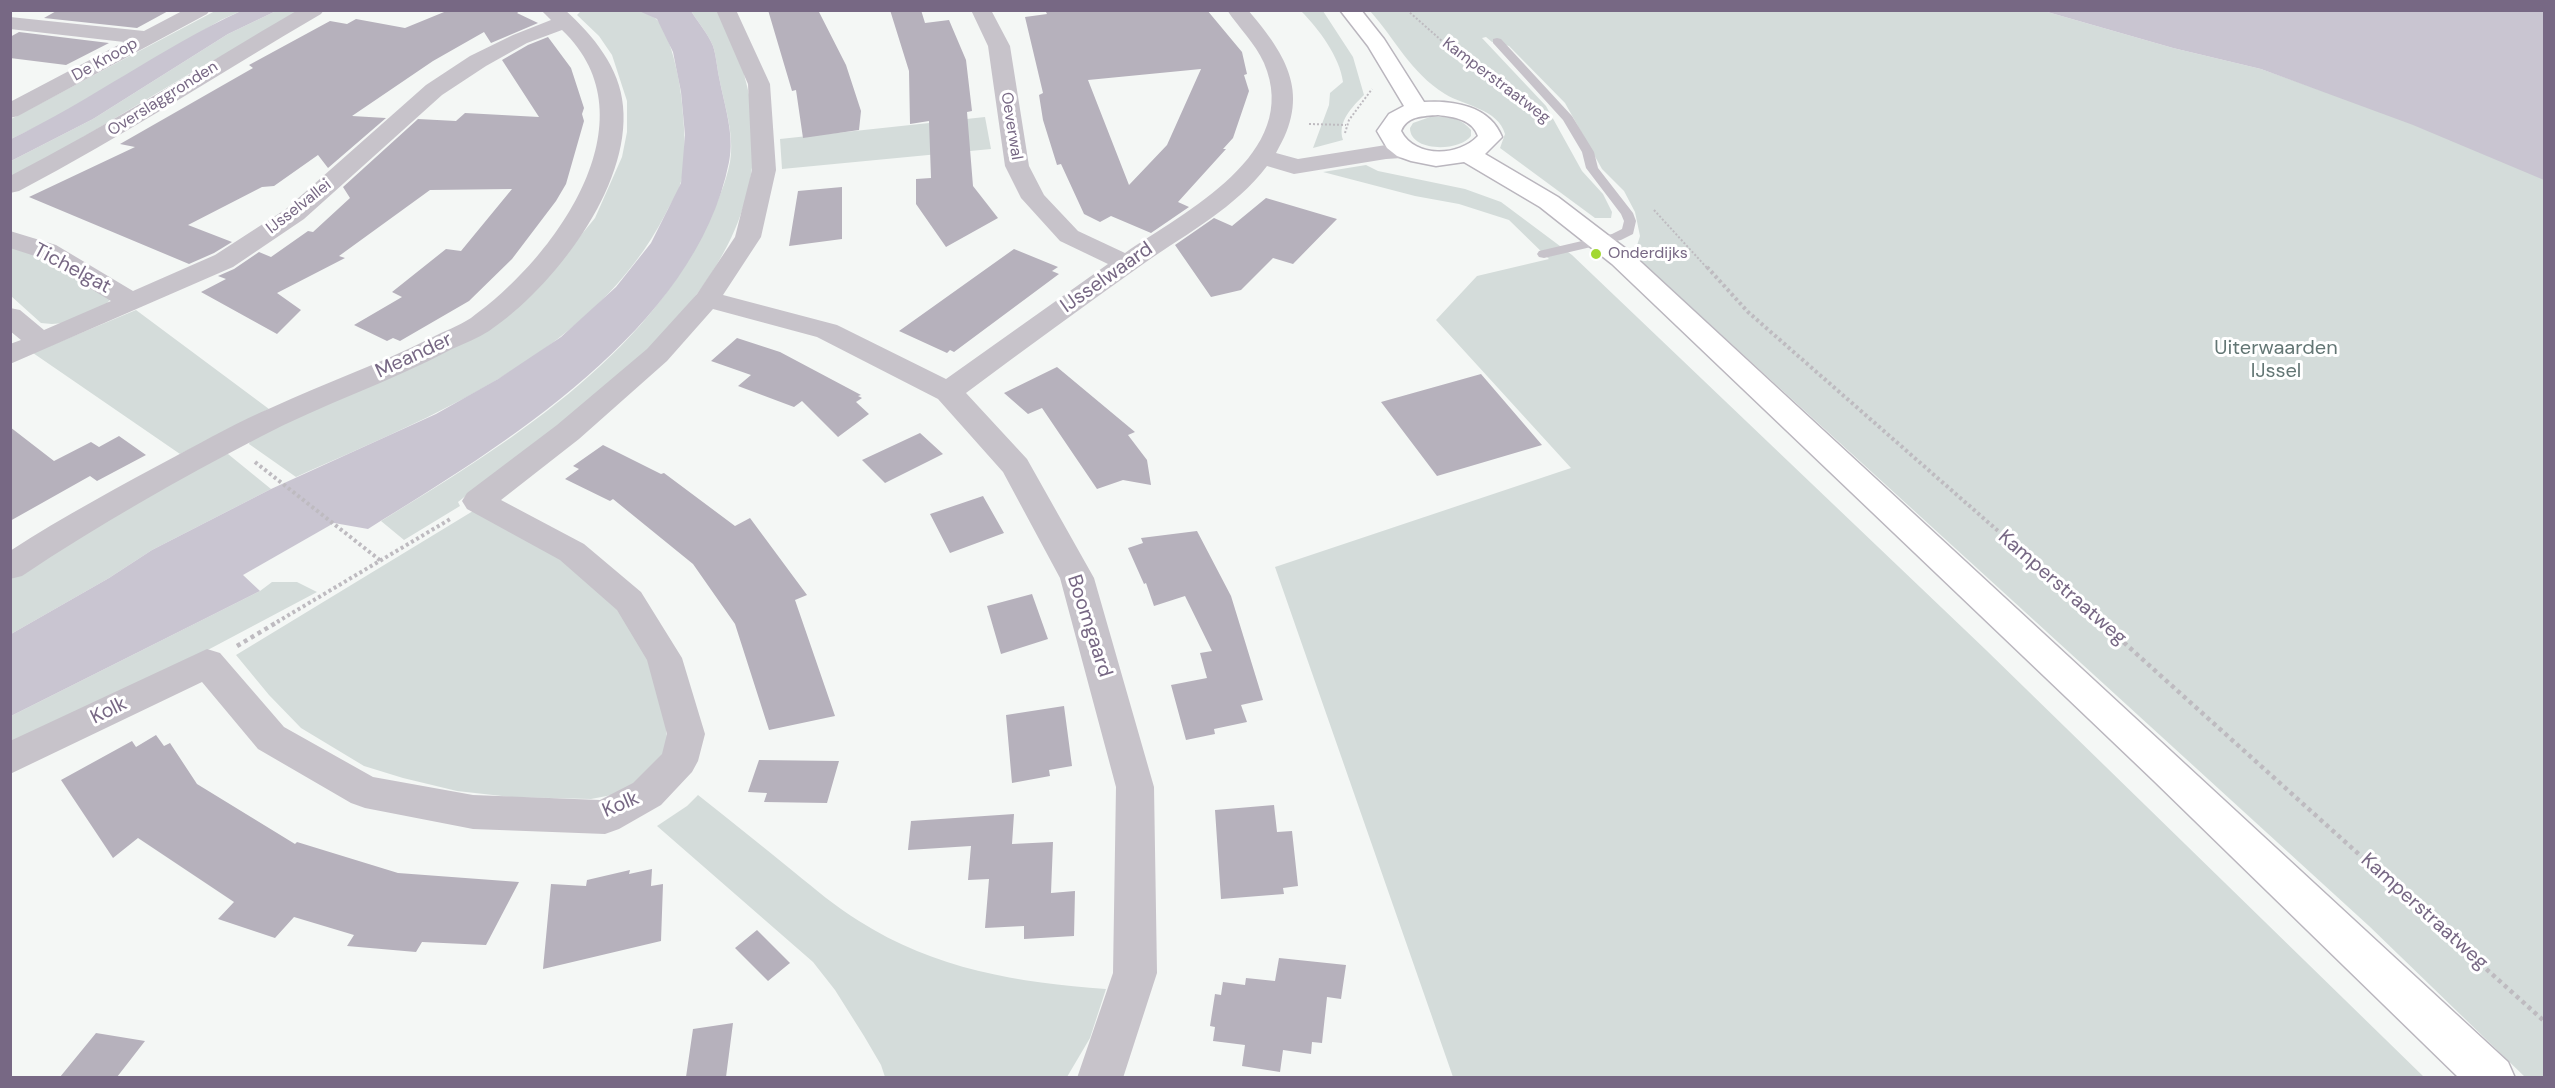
<!DOCTYPE html>
<style>
body{margin:0}
#map{position:relative;width:2555px;height:1088px;overflow:hidden;background:#f4f7f5;font-family:"DM Sans",sans-serif}
canvas{display:block}
.frame{position:absolute;inset:0;border:12px solid #776884;pointer-events:none}
</style>
<div id="map">
<canvas width="2555" height="1088"></canvas>
<div class="frame"></div>
</div>
<script>
const g = document.querySelector('canvas').getContext('2d');
g.lineJoin = 'round';
function paint(path, color) { g.fillStyle = color; g.fill(path, 'evenodd'); }
function trace(path, color, width, dash) { g.strokeStyle = color; g.lineWidth = width; g.lineCap = dash ? 'butt' : 'round'; g.setLineDash(dash || []); g.stroke(path); }
function write(font, color, halo, rows, align = 'center') {
  g.font = font + ' "DM Sans",sans-serif'; g.lineWidth = 6; g.setLineDash([]); g.textBaseline = 'middle'; g.strokeStyle = halo; g.fillStyle = color; for (const [text, x, y, turn = 0] of rows) {
    g.save(); g.translate(x, y); g.rotate((+turn || 0) * Math.PI / 180); g.textAlign = isNaN(turn) ? turn : align; if (halo) g.strokeText(text, 0, 0); g.fillText(text, 0, 0); g.restore();
  }
}
const green = new Path2D(`
 M639 10C644 13 651 15 655 18 670 29 681 85 682 104 684 126 688 164 680 185 677 195 670 204 666 213 594 354 432 416 296 477L249 444 251 438 428 359 568 251 595 218 622 157 627 132V101L612 55 599 36 577 15 581 11Z
 M215 11H241L221 20 57 117 11 139V119Z
 M276 11H306L201 67 11 180V161L93 119 228 34Z
 M691 11H717C725 25 736 40 741 55 744 63 743 73 746 82 797 273 588 405 458 502L460 506 404 540 381 521C504 446 647 358 708 222 717 203 726 183 730 162 735 135 724 104 719 77 717 67 716 55 713 46 708 34 698 22 691 11Z
 M1301 11H1323L1353 57 1364 95C1352 107 1337 122 1343 140L1313 148 1329 105 1330 93 1343 82C1340 57 1318 28 1301 11Z
 M1370 11H2044L2173 48 2261 69 2544 170V1077H2525L2369 926 1634 255 1640 236 1635 212 1624 191 1602 169 1565 103 1509 46 1492 42 1486 37 1482 38 1546 106 1582 171 1603 194 1612 212 1611 218H1595L1500 148 1505 134C1498 109 1465 106 1445 94 1410 72 1396 40 1370 11Z
 M985 117 991 149 782 169 780 139Z
 M1430 117C1445 116 1461 117 1471 130V136C1459 152 1410 152 1410 128L1413 123Z
 M1366 165 1378 171 1465 189 1501 202 1572 255 1986 650 2424 1077H1453L1275 567 1571 468 1436 320 1477 276 1549 259 1509 220 1459 204 1415 196 1323 172Z
 M10 243 37 253 112 297 105 306 64 323 52 324 41 323 11 296Z
 M136 310 269 409 180 454 33 353Z
 M228 454 271 489 152 550 109 578 11 634V579L65 544 220 455Z
 M473 511 555 554 621 611 643 644 665 718 668 747 658 768 617 794 591 799 511 797 457 791 403 778 364 766 301 728 269 695 236 655Z
 M272 582H297L317 592 170 670 11 749V716L260 591Z
 M698 795C730 820 762 846 794 872 815 889 836 907 859 921 934 969 1019 983 1106 989L1090 1038 1067 1077H885L881 1065 864 1036 835 990 813 962 657 826 687 806Z`);
const water = new Path2D(`
 M241 11H276L228 34 93 119 11 161V139C90 101 161 48 241 11Z
 M639 11H691C698 22 708 34 713 46 716 55 717 67 719 77 724 104 735 135 729 162 696 329 502 446 368 529L334 523 243 575 260 591 11 716V634L109 578 152 550 271 489 436 414 498 379 561 337 616 287 651 243 681 183 685 135 681 92 673 52 657 19Z
 M2044 11H2544V180L2413 125 2261 69 2173 48Z`);
const building = new Path2D(`
 M58 10H170L137 28 44 18Z
 M449 10H521L517 13 538 23 491 43 484 32 433 61 352 116 386 118 328 168 318 155 274 186 262 187 188 225 232 242 214 253 189 264 29 197 135 147 120 144 253 68 249 65 330 21 347 24 356 19 405 28Z
 M768 10H818L846 65 861 111 859 130 803 138 796 90 792 91Z
 M890 10H921L925 23 949 20 966 60 972 111 967 112 973 186 998 218 946 247 916 204V179L931 178 929 121 910 124 909 71Z
 M1045 10H1207L1242 52 1247 74 1244 75 1249 91 1233 138 1223 149H1226L1178 202 1189 207 1151 233 1111 216 1100 222 1084 214 1061 164 1057 165 1043 120 1039 95 1043 93 1025 17 1047 14ZM1201 69 1167 145 1129 185 1088 80Z
 M19 32 109 43 66 65 10 58V37Z
 M548 37 571 68 584 108 582 114 584 121 566 184 556 201 512 259 469 301 400 341 393 338 387 341 354 325 402 297 392 292 446 249 461 251 512 189 430 190 339 256 345 258 277 293 301 310 277 334 201 292 226 279 218 276 234 269 259 252 271 257 308 231 313 232 350 198 343 187 418 119 456 121 465 113 539 117 502 60 528 45Z
 M842 187V239L789 246 798 191Z
 M1266 198 1337 219 1293 264 1273 258 1241 290 1211 297 1175 245 1214 218 1232 226Z
 M1014 249 1058 267 1052 271 1059 274 954 352 950 350 947 353 899 331Z
 M737 338 780 352 861 395 858 396 862 398 856 402 869 414 838 437 802 401 794 407 738 386 751 375 711 361Z
 M1057 367 1135 432 1128 435 1147 460 1151 485 1123 480 1097 489 1042 408 1028 414 1004 393Z
 M1481 374 1542 445 1437 476 1381 402Z
 M10 427 54 461 91 442 99 447 119 436 146 455 97 481 90 476 10 521Z
 M920 433 943 454 885 483 862 460Z
 M603 445 661 474 664 473 735 526 750 518 807 595 795 600 835 716 769 730 735 624 693 564 613 499 610 501 565 479 579 469 573 466Z
 M983 496 1004 533 950 553 930 514Z
 M1197 531 1231 596 1263 700 1241 705 1247 722 1214 729 1215 734 1186 740 1171 685 1207 678 1200 653 1212 651 1185 596 1154 606 1146 583 1144 584 1128 548 1143 543 1141 538Z
 M1032 594 1048 639 1001 654 987 606Z
 M1064 706 1072 766 1049 770 1050 776 1012 783 1006 715Z
 M156 735 164 746 170 743 197 784 295 844 297 842 398 873 519 882 486 945 422 942 416 952 347 946 354 935 294 917 275 938 218 919 234 902 138 838 113 858 61 780 132 741 136 747Z
 M759 760 839 761 827 803 764 802 767 793 748 792Z
 M1274 805 1277 832 1292 831 1298 886 1283 888 1284 894 1221 899 1215 810Z
 M1014 814 1012 844 1053 842 1051 893 1075 891 1074 936 1024 939V926L985 928 989 879 968 880 971 846 908 850 911 821Z
 M652 869 651 886 663 884 661 941 543 969 551 884 586 886 587 880 630 870 629 874Z
 M757 930 790 963 768 981 735 948Z
 M1279 958 1346 965 1341 999 1327 997 1322 1043 1312 1042 1311 1054 1283 1050 1280 1072 1242 1066 1245 1045 1213 1041 1215 1027 1210 1026 1215 994 1221 995 1223 982 1245 985 1246 978 1275 981Z
 M733 1023 726 1077H686L693 1029Z
 M96 1033 145 1041 117 1077H60Z`);
const pathFar2 = new Path2D(`
 M1407 10 1442 41 1509 92
 M1309 124 1346 125
 M1345 133 1349 120 1372 89
 M1654 210 1708 269`);
const pathFar1 = new Path2D(`
 M1707 267 1748 312 2102 622
 M255 462 381 561
 M277 622 452 518`);
const path = new Path2D(`
 M2100 621 2544 1021
 M237 646 279 621`);
const lane = new Path2D(`
 M1497 38 1501 39 1572 116 1594 152 1598 168 1633 213 1636 221 1633 234 1621 240 1544 258 1539 257 1537 254 1539 251 1612 234 1622 229 1624 221 1621 214 1586 168 1582 152 1563 120 1493 43V39Z`);
const street = new Path2D(`
 M184 10H210L207 14 18 116 10 118V102L124 42 10 29V17L144 31Z
 M298 10H324L321 14C220 73 122 137 19 191L10 193V176C109 125 202 66 298 10Z
 M541 10H565C593 35 620 68 623 106 631 187 553 288 489 331 478 338 465 343 452 349 390 382 323 404 260 437 179 479 98 525 22 576L10 579V551C64 516 120 486 176 456 208 439 239 421 273 407 325 383 379 364 431 338 444 331 459 326 471 318 553 260 657 120 562 30L527 43 486 66 442 95 304 219 233 267 10 364V344L21 340 10 331V308L20 310 44 330 111 301 38 257 10 248V231L56 245 133 291 215 255 286 209 426 85 470 56 513 35 551 20Z
 M716 10H736L770 84 776 170 761 237 723 295 837 325 946 379 1108 264 1060 241 1021 198 1005 166 988 46 971 10H991L1010 46 1029 166 1044 195 1078 231 1125 253C1184 212 1303 154 1264 63 1255 43 1239 28 1227 10H1248C1288 57 1311 95 1276 153L1298 159 1386 145 1417 147 1421 152 1417 157 1386 159 1294 174 1267 166C1235 208 1189 232 1146 262 1085 305 1025 349 966 393L1027 459 1094 578 1154 787 1157 973 1123 1078H1077L1113 973 1116 787 1060 578 1003 472 938 399 817 337 713 309 667 361 579 439 501 500 584 544 641 592 682 658 705 734 698 761 692 772 661 805 619 829 605 834 473 829 365 808 351 803 258 749 202 682 10 774V741L207 649 220 653 284 727 373 777 473 795 600 800 633 783 662 754 667 734 647 660 617 610 560 560 467 509 462 501 467 493 557 425 647 349 697 294 735 237 752 170 748 84Z`);
const secondary = new Path2D(`
 M1340 10H1361L1384 39 1424 102C1454 100 1490 106 1502 137L1485 154 1558 197 1630 252 2508 1062 2515 1078H2459L2153 780 1612 264 1540 207 1464 162 1436 166 1411 161 1397 156 1387 148 1377 131 1389 114 1404 106 1368 46ZM1438 115C1454 117 1472 119 1478 136 1458 157 1415 158 1401 131 1407 116 1423 116 1438 115Z`);
const markers = [
 [1596,254,6,"#a3d833"]
];
const farStreetnames = [
 ["De Knoop",105,60,-29],
 ["Kamperstraatweg",1496,81,37],
 ["Overslaggronden",163,99,-32],
 ["Oeverwal",1011,126,81],
 ["IJsselvallei",299,207,-38]
];
const farPoinames = [
 ["Onderdijks",1608,254]
];
const streetNames = [
 ["Tichelgat",72,269,28],
 ["IJsselwaard",1107,278,-35],
 ["Meander",414,356,-25],
 ["Kamperstraatweg",2062,588,41],
 ["Boomgaard",1089,626,72],
 ["Kolk",109,711,-26],
 ["Kolk",621,805,-23],
 ["Kamperstraatweg",2424,912,42]
];
const parkNames = [
 ["Uiterwaarden",2276,349],
 ["IJssel",2276,372]
];
paint(green, '#d4dcda');
paint(water, '#c9c5d1');
paint(building, '#b6b1bc');
trace(secondary, '#bab6be', 3);
trace(pathFar2, '#bebbc0', 2, [2, 2]);
trace(pathFar1, '#bebbc0', 4, [3, 3]);
trace(path, '#bebbc0', 4.5, [4, 4]);
paint(lane, '#c7c3ca');
paint(street, '#c7c3ca');
paint(secondary, '#fff');
for (const [x, y, r, color] of markers) { const dot = new Path2D(); dot.arc(x, y, r, 0, 2 * Math.PI); g.fillStyle = color; g.fill(dot); trace(dot, '#fff', 2); }
write('16px', '#776884', '#fff', farStreetnames);
write('16px', '#776884', '#fff', farPoinames, 'left');
write('20px', '#776884', '#fff', streetNames);
write('20px', '#637674', '#fff', parkNames);
</script>
